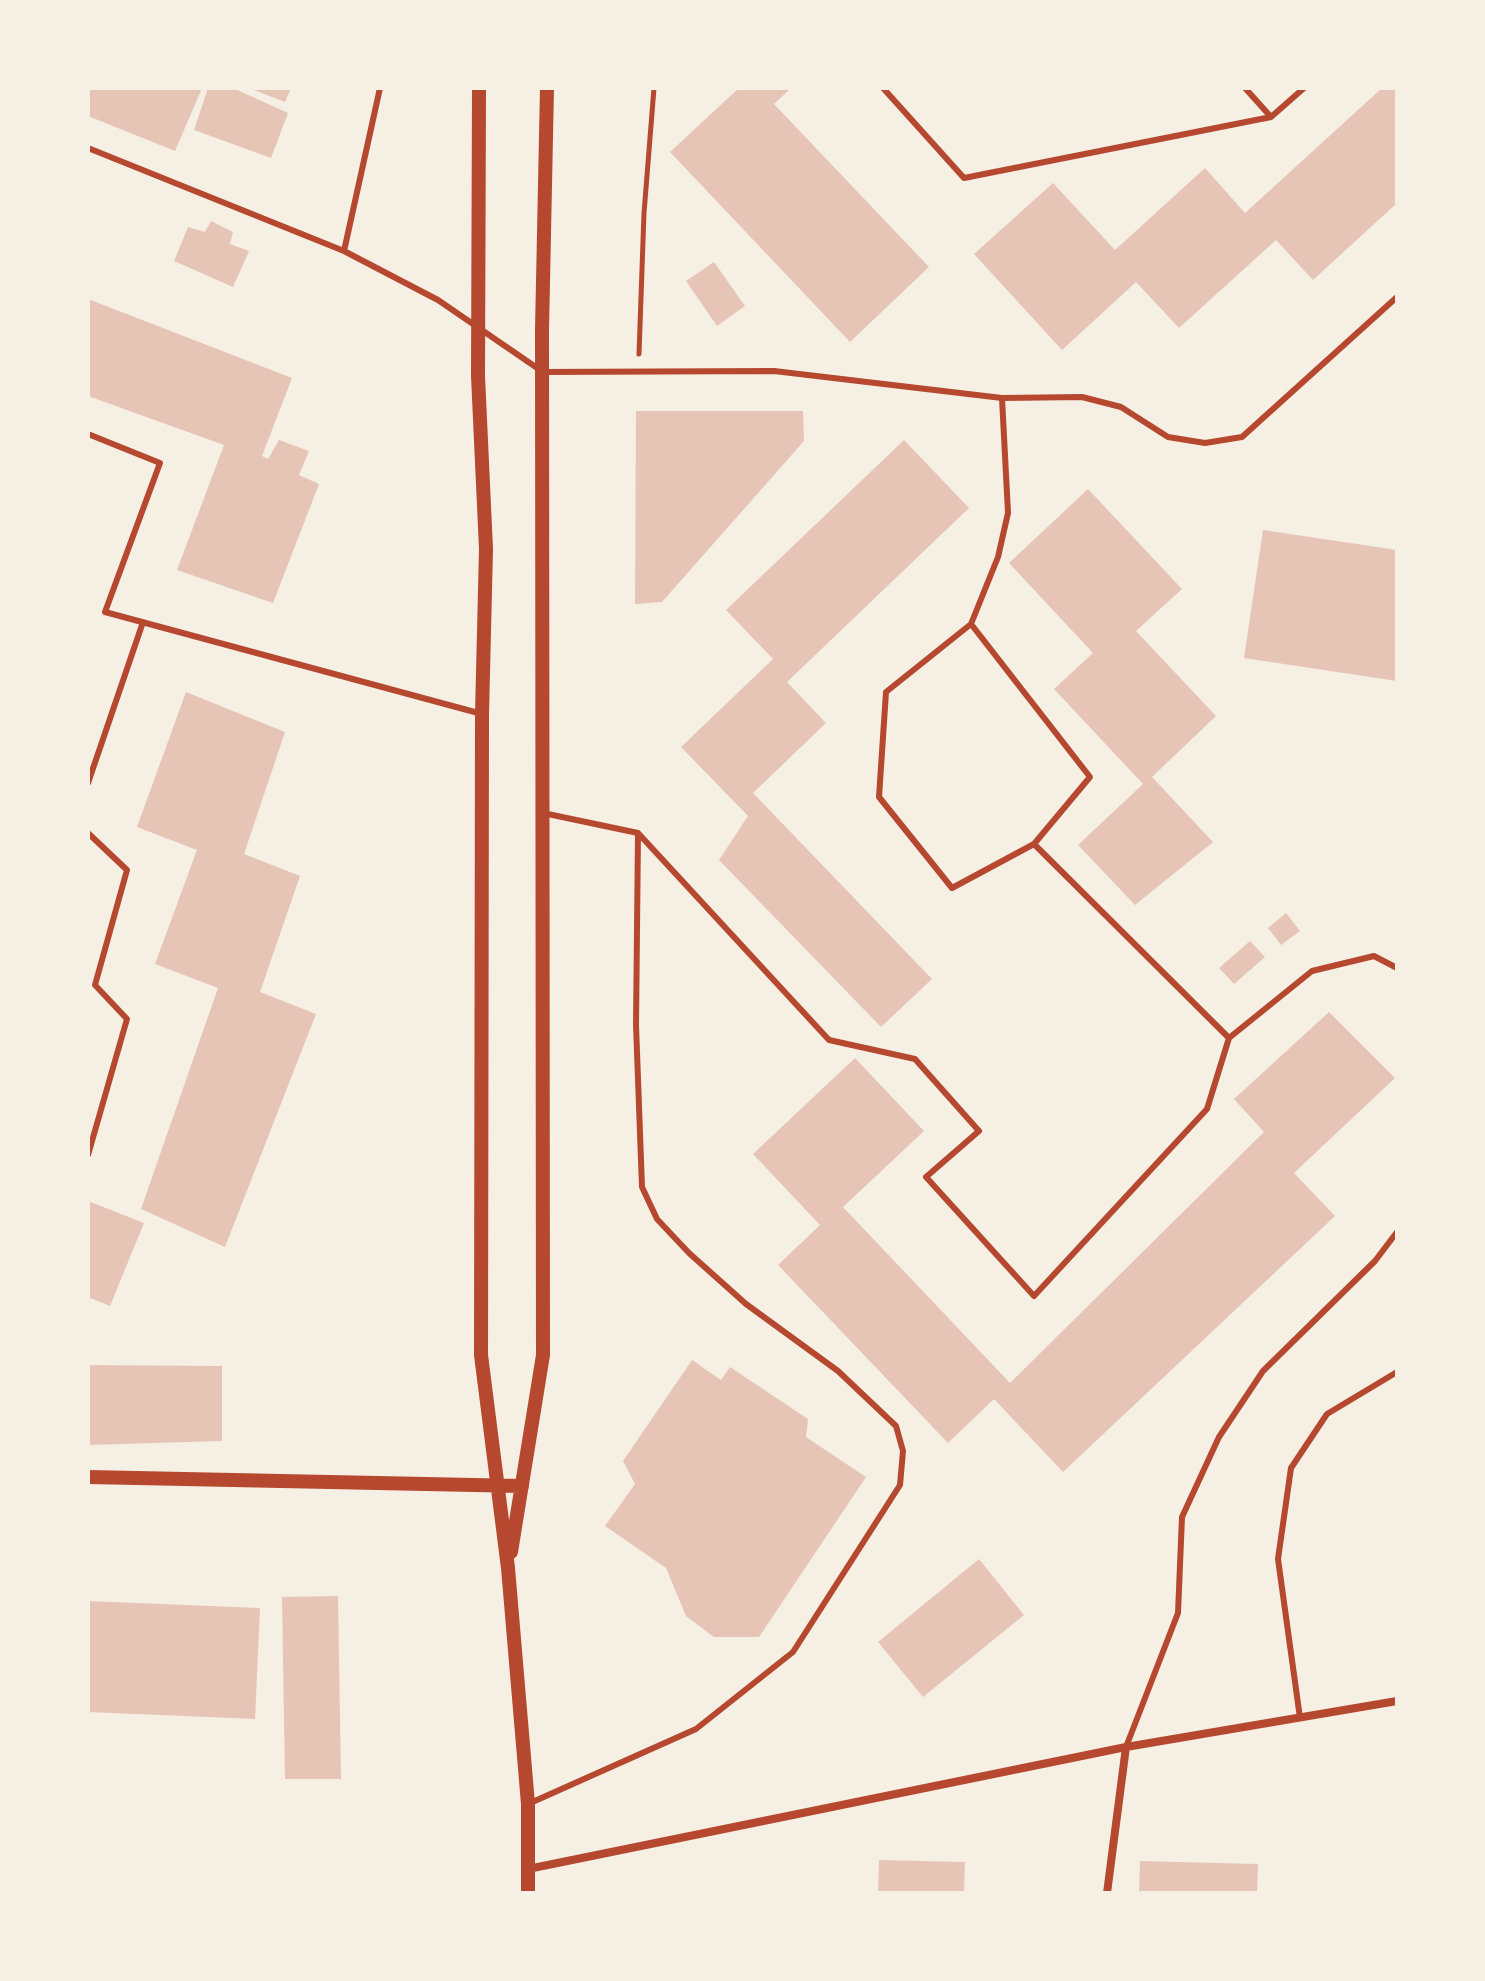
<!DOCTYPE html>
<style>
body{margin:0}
#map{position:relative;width:1485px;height:1981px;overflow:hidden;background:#f6efe4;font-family:"Work Sans",sans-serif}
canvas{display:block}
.frame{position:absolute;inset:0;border:90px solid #f6efe4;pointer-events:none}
</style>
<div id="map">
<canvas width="1485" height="1981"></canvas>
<div class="frame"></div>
</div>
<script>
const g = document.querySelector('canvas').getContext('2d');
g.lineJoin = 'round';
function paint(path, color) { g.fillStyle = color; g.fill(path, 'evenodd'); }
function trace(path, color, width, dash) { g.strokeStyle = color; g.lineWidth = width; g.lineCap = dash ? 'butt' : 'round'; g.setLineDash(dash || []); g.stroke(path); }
const building = new Path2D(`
 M88 88H202L175 151 88 116Z
 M208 88H233L288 113 271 158 194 130Z
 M249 88H291L285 102Z
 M739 88H791L774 104 929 267 850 342 670 152Z
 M1382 88H1397V203L1313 280 1276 240 1179 328 1136 282 1062 350 974 254 1053 183 1115 250 1205 168 1245 213Z
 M211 221 233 232 230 244 249 251 233 287 174 261 188 227 205 232Z
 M714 262 745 306 717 326 686 281Z
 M88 299 292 378 262 456 268 459 279 440 309 451 299 475 319 484 273 603 177 570 224 445 88 396Z
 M636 411H803L804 441 662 602 635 604Z
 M904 440 969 508 787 682 826 723 753 793 932 979 881 1027 719 860 748 816 681 747 773 659 726 610Z
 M1088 489 1182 589 1136 631 1216 716 1152 777 1213 842 1135 905 1078 845 1143 784 1054 689 1093 653 1009 563Z
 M1263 530 1397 550V681L1244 658Z
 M186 692 285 732 244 854 300 876 260 992 316 1014 225 1247 141 1209 218 988 155 964 197 850 137 827Z
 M1286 913 1300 931 1281 945 1268 928Z
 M1250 941 1265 957 1234 984 1219 968Z
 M1329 1012 1395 1078 1294 1173 1335 1216 1063 1472 994 1399 948 1443 778 1265 820 1225 753 1154 855 1058 924 1131 843 1207 1010 1383 1264 1132 1234 1099Z
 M88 1201 144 1223 110 1306 88 1297Z
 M692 1360 721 1380 730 1367 808 1419 806 1437 866 1477 759 1637H714L686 1616 666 1568 605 1526 635 1484 623 1461Z
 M88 1365 222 1366V1441L88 1445Z
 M979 1559 1024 1615 923 1697 878 1642Z
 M338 1596 341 1779H285L282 1597Z
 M88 1601 260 1608 255 1719 88 1712Z
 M879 1860 965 1862 964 1893H878Z
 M1140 1861 1258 1864 1257 1893H1139Z`);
const path = new Path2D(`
 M639 354 644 213 654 88`);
const service = new Path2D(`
 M883 88 964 178 1271 117 1304 88
 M1245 88 1271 117
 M88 148 344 251 438 300 543 372 774 371 1002 398 1082 397 1121 407 1168 437 1205 443 1242 437 1397 297
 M344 251 380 88
 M88 434 160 463 105 612 482 714
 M971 624 1090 777 1034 844 952 888 879 797 886 692Z
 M971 624 998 557 1008 513 1002 398
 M88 783 143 622
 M543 813 638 833 829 1040 915 1059 979 1131 926 1177 1034 1296 1207 1109 1229 1038 1312 971 1374 956 1397 968
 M88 833 127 870 95 985 127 1019 88 1155
 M1034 844 1229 1038
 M1300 1718 1278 1559 1291 1468 1327 1414 1397 1372
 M1126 1747 1178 1613 1182 1517 1219 1437 1263 1371 1375 1261 1397 1232
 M528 1804 696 1729 793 1652 900 1485 903 1451 896 1426 838 1371 746 1304 689 1253 657 1219 642 1187 636 1025 638 834`);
const minor = new Path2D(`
 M528 1869 1126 1747 1397 1701
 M1107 1893 1126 1747`);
const tertiary = new Path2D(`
 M479 88 478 376 486 549 482 714 481 1355 508 1568 528 1804V1893
 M88 1477 522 1486
 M511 1552 543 1355 542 330 547 88`);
paint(building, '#e6c5b7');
trace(path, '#b5482f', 5);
trace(service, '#b5482f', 6);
trace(minor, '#b5482f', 8);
trace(tertiary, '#b5482f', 14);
</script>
